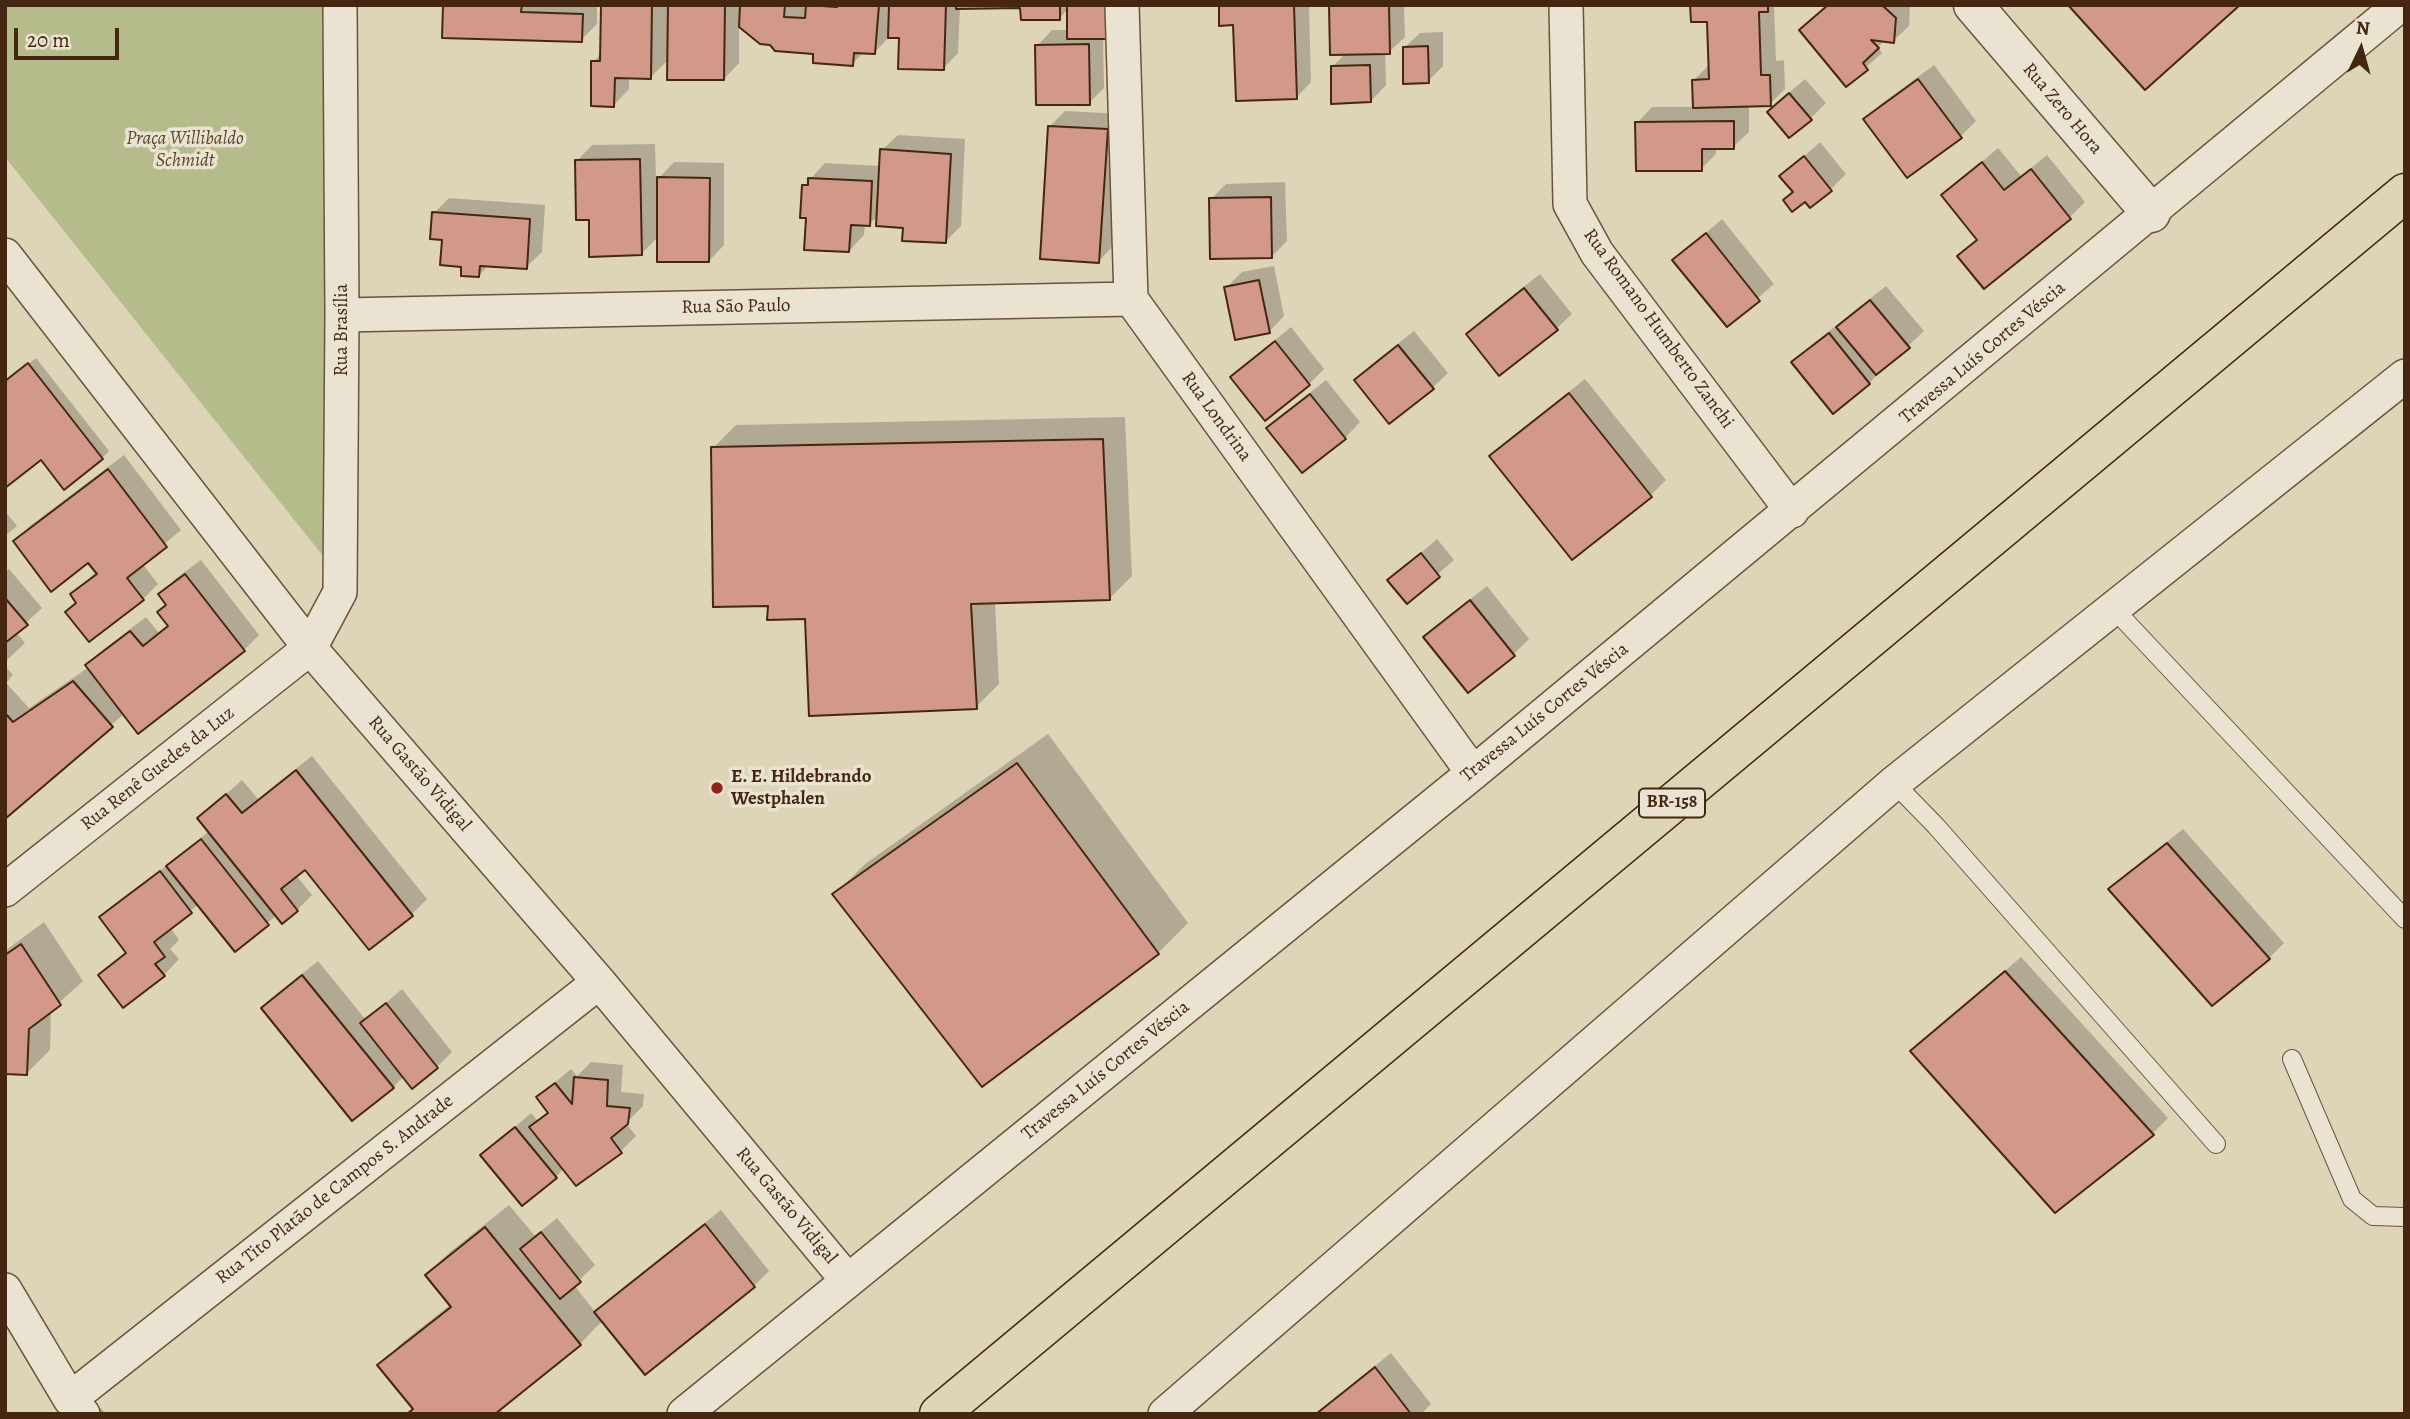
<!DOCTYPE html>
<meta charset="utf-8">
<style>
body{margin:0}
#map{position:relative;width:2410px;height:1419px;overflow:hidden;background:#ded4b8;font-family:Alegreya,serif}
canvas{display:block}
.frame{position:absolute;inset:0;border:7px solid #452711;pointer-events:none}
.north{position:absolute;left:2326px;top:14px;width:70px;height:70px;-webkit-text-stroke:5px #eae3d1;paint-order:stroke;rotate:5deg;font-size:19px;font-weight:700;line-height:28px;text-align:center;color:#452711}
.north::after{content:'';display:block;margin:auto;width:24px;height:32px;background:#452711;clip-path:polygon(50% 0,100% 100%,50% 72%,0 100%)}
.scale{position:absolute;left:14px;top:28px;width:105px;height:32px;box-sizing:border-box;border:4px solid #452711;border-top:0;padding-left:9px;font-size:21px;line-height:24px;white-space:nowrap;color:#452711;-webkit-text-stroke:5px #eae3d1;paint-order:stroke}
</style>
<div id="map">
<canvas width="2410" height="1419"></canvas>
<div class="frame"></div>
<div class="north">N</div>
<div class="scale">20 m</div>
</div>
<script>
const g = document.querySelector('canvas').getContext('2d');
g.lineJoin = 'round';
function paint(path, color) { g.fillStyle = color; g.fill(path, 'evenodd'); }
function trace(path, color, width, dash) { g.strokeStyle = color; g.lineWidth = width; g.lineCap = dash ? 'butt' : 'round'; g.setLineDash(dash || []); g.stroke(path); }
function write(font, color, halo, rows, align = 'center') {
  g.font = font + ' Alegreya,serif'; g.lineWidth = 7; g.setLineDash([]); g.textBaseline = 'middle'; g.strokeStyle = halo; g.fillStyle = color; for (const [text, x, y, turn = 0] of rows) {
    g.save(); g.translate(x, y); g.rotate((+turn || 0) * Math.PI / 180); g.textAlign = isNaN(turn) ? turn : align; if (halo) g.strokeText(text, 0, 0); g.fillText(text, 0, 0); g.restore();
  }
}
const green = new Path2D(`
 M5 5H332L327 561 5 157Z`);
const shadow = new Path2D(`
 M444 5H597V24L581 40Z
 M602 5H1125L1103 37 1104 88 1089 103 1037 46 1052 30H1069L1068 9 1060 18 1022 6 960 7 958 53 943 69 901 37 890 36 875 52 865 51 852 64 815 53 761 43 739 24V63L724 79 669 59 651 77H629V89L614 105 593 62 602 53Z
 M1221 5H1309L1311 82 1296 98Z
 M1330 5H1404L1405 37 1389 52H1385L1386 85 1371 101 1332 67 1346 53Z
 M1692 5H1774L1776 61 1784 60 1785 89 1770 104 1749 105V132L1733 147H1716V154L1701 169 1637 123 1652 107H1694L1693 81 1709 65 1708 20Z
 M1828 5H1910L1909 26 1893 41 1885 40 1878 47 1882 53 1846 85Z
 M1443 32V66L1428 81 1404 48 1420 33Z
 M1934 65 1976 121 1961 136 1908 176 1866 119 1881 104Z
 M1805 79 1826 103 1810 119 1784 97Z
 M1065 111 1122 114 1114 245 1099 261 1050 126Z
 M898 135 965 139 961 226 945 242 879 215 869 224H865L864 235 849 251 808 216 804 186 825 163 881 166 882 150Z
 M1820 142 1846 174 1831 189 1805 199 1794 191 1782 176Z
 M655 144 656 181 674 162 724 163V245L709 261 659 236 641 254 591 219 577 161 592 145Z
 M1998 148 2021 176 2047 155 2085 202 2070 217 1984 287 1960 256 1978 238 1943 195Z
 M1285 182 1287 241 1272 256 1211 199 1226 184Z
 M449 198 545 205 542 252 526 267 489 265 478 276 463 265 443 238 434 213Z
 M1722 219 1774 284 1727 325 1675 260Z
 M1274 266 1284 316 1269 332 1226 288 1242 272Z
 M1540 274 1572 314 1556 329 1468 334 1483 319Z
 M1886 286 1924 331 1869 383 1833 412 1794 363 1809 347Z
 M1291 327 1324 369 1309 384 1266 419 1232 377 1248 362Z
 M1414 331 1448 373 1432 388 1356 380 1371 365Z
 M36 358 109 451 102 458 5 381Z
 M1585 379 1666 480 1651 495 1572 558 1492 456 1507 441Z
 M1326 380 1360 422 1345 438 1303 471 1269 429 1284 413Z
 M1125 417 1132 576 1109 599 995 602 999 684 976 707 806 618 713 448 736 425Z
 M124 455 181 530 142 563 158 584 143 599 78 602 72 594 97 571 89 561 15 541 30 526Z
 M5 511 17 526 5 536Z
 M1437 539 1454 560 1407 601 1390 580Z
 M201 560 259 635 244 650 125 713 5 817V666L13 675 6 683 29 708 89 667 88 666 103 650 146 617 159 633 169 625 168 604 160 595 175 579Z
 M9 569 42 608 16 632 25 643 5 662V572Z
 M1487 586 1529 639 1514 654 1426 637 1441 622Z
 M1048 734 1188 923 1158 953 983 1085 835 894 865 864Z
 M312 756 427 899 412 914 369 948 305 868 296 875 312 895 297 910 277 915 235 949 199 904 170 927 179 940 170 949 179 959 164 975H100L127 951 101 918 117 902 177 858 209 831 199 818 242 780 258 799Z
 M2183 829 2284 943 2269 958 2111 889 2126 874Z
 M44 922 83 981 51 1010 50 1050 27 1073 5 1072V951Z
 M2021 957 2168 1118 2153 1133 2055 1211 1912 1051Z
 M318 961 366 1020 402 989 452 1052 437 1067 404 1076 393 1087 263 1008 278 993Z
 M591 1062 623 1065 621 1092 644 1094 643 1106 626 1123 636 1136 620 1152 564 1168 556 1177 483 1155 531 1113 538 1121 548 1111 538 1097 571 1069 577 1076Z
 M509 1205 535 1236 557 1218 595 1265 574 1285 596 1313 612 1297 721 1210 769 1271 754 1286 603 1320 580 1344 499 1408 505 1414H408L414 1408 380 1365 402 1343 451 1304 427 1275 450 1252Z
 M1391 1353 1431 1404 1421 1414H1315Z
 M101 1408 106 1414H94Z`);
const building = new Path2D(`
 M443 5H522L521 12 583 14 582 42 442 38Z
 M601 5H652L651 79 615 78 614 107 591 106V61H600Z
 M668 5H725L724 80H667Z
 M740 5H785L784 17 805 18 806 5 837 7V5H879L875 54 854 53 853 66 813 63V54L775 51 770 45 760 44 739 27Z
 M889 5H946L944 70 898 69 899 38H888Z
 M956 5H1060V20H1021L1020 8 956 9Z
 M1067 5H1110L1111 39H1067Z
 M1219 5H1294L1297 99 1236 101 1233 25 1219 26Z
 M1329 5H1389L1390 54 1330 55Z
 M1690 5H1768V12H1759L1761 75H1770L1771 106 1693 108 1692 80 1709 79 1707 22H1691Z
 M1828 5H1882L1896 18 1894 43 1871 40 1879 48 1863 63 1868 70 1846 87 1799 30Z
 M2068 5H2240L2145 90Z
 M1089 44 1090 105H1036L1035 45Z
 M1428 46 1429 83 1403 84V47Z
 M1370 65 1371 102 1331 104V66Z
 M1918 79 1962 138 1907 178 1863 119Z
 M1789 93 1812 120 1789 138 1767 112Z
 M1734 121V149H1702V171H1636L1635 122Z
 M1048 126 1108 129 1099 263 1040 259Z
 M880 149 951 154 946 243 902 241 903 228 876 226Z
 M1804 156 1832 191 1810 208 1805 202 1792 212 1783 200 1793 192 1779 176Z
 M640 159 642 255 589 257V220H576L575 160Z
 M1982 162 2004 190 2031 169 2071 219 1984 289 1957 256 1977 240 1941 195Z
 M657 177 710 178 709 262H657Z
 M808 178 872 181 870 226 851 225 849 252 804 250 806 218H800L802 185H808Z
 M1271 197 1272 258 1210 259 1209 198Z
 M432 212 530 219 527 269 480 266 479 277 461 276V267L440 265 442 240 430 239Z
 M1706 233 1760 301 1727 327 1672 260Z
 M1259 280 1270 333 1235 340 1224 287Z
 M1524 288 1558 330 1499 376 1466 334Z
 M1870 300 1910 348 1876 375 1836 327Z
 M1829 333 1870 384 1833 414 1791 362Z
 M1275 341 1310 385 1265 421 1230 377Z
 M1398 345 1434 389 1389 424 1354 380Z
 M28 363 103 459 64 490 41 460 5 488V381Z
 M1569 393 1652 497 1572 560 1489 456Z
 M1310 394 1346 439 1302 473 1266 428Z
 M1103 439 1110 600 971 604 977 709 809 716 805 619 767 620 768 606 713 607 711 447Z
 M108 469 167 547 127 578 144 600 89 642 65 612 76 603 70 594 97 574 88 563 51 592 13 541Z
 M1421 553 1440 577 1407 604 1387 580Z
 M185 574 245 651 138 734 85 665 130 631 143 646 168 626 157 612 166 605 158 594Z
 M5 598 28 625 5 643Z
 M1470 600 1515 656 1468 693 1423 637Z
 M73 681 113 727 5 819V713L13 722Z
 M1017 763 1159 954 982 1087 832 894Z
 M296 770 413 916 369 950 305 870 281 889 298 911 282 924 197 818 226 794 242 813Z
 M201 839 269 925 235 952 166 866Z
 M2167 843 2270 959 2212 1006 2108 889Z
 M160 871 192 913 154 942 165 957 155 964 165 976 123 1008 98 975 126 953 99 917Z
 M21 944 61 1005 29 1029 27 1075 5 1074V955Z
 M2005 971 2154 1135 2055 1213 1910 1051Z
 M302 975 394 1088 352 1121 261 1008Z
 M386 1003 438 1068 412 1089 360 1023Z
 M574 1077 608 1080 607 1106 630 1108 628 1124 611 1138 622 1153 576 1186 529 1127 548 1113 536 1097 555 1083 572 1104Z
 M515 1127 557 1178 522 1206 480 1155Z
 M705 1224 755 1287 645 1375 594 1312Z
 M485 1227 581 1345 495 1414H407L413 1409 377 1365 451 1307 425 1275Z
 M541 1232 581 1282 560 1299 520 1249Z
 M1375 1367 1411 1414H1316Z`);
const service = new Path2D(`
 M2114 609 2405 919
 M1894 783 1936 826 2216 1144
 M2292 1059 2352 1199 2373 1216 2405 1217`);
const minor = new Path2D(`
 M1122 5 1131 299 1473 773
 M1566 5 1570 204 1597 253 1792 511
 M5 255 310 648 599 982 848 1281
 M342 315 1131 299
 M5 890 310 648 340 592 342 315 340 5
 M5 1290 70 1399 83 1414
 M70 1399 599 982
 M684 1414 1473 773 2400 5
 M1165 1414 1894 783 2405 376`);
const tertiary = new Path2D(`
 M1973 5 2151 213`);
const trunk = new Path2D(`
 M939 1414 2405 193`);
const markers = [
 [717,788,7,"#8f2418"]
];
const shields = [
 [1672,803,66]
];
const shieldNames = [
 ["BR-158",1672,803]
];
const streetNames = [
 ["Rua Zero Hora",2062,109,50],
 ["Rua São Paulo",736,307,-1],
 ["Rua Romano Humberto Zanchi",1658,329,54],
 ["Rua Brasília",342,330,-90],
 ["Travessa Luís Cortes Véscia",1983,353,-40],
 ["Rua Londrina",1216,417,54],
 ["Travessa Luís Cortes Véscia",1545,713,-39],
 ["Rua Renê Guedes da Luz",158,769,-38],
 ["Rua Gastão Vidigal",419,774,49],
 ["Travessa Luís Cortes Véscia",1106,1071,-39],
 ["Rua Tito Platão de Campos S. Andrade",335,1190,-38],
 ["Rua Gastão Vidigal",786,1206,50]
];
const parkNames = [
 ["Praça Willibaldo",185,139],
 ["Schmidt",185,161]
];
const poiNames = [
 ["E. E. Hildebrando",731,777],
 ["Westphalen",731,799]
];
paint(green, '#b6bb8b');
paint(shadow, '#0003');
paint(building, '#d29889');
trace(building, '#452711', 2);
trace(service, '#6b523b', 20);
trace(minor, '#6b523b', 36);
trace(tertiary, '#6b523b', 41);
trace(trunk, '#452711', 41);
trace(service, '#eae3d1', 18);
trace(minor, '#eae3d1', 33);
trace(tertiary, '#eae3d1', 38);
trace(trunk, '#ded4b8', 38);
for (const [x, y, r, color] of markers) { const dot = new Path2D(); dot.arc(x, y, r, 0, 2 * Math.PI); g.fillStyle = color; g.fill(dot); trace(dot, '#eae3d1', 2.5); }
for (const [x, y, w] of shields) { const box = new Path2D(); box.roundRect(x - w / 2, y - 14.5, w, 29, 5); g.fillStyle = '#eae3d1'; g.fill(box); trace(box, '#452711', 2); }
write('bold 18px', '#452711', null, shieldNames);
write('19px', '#452711', '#eae3d1', streetNames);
write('italic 19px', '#5c4529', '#eae3d1', parkNames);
write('bold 19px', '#452711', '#eae3d1', poiNames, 'left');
</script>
